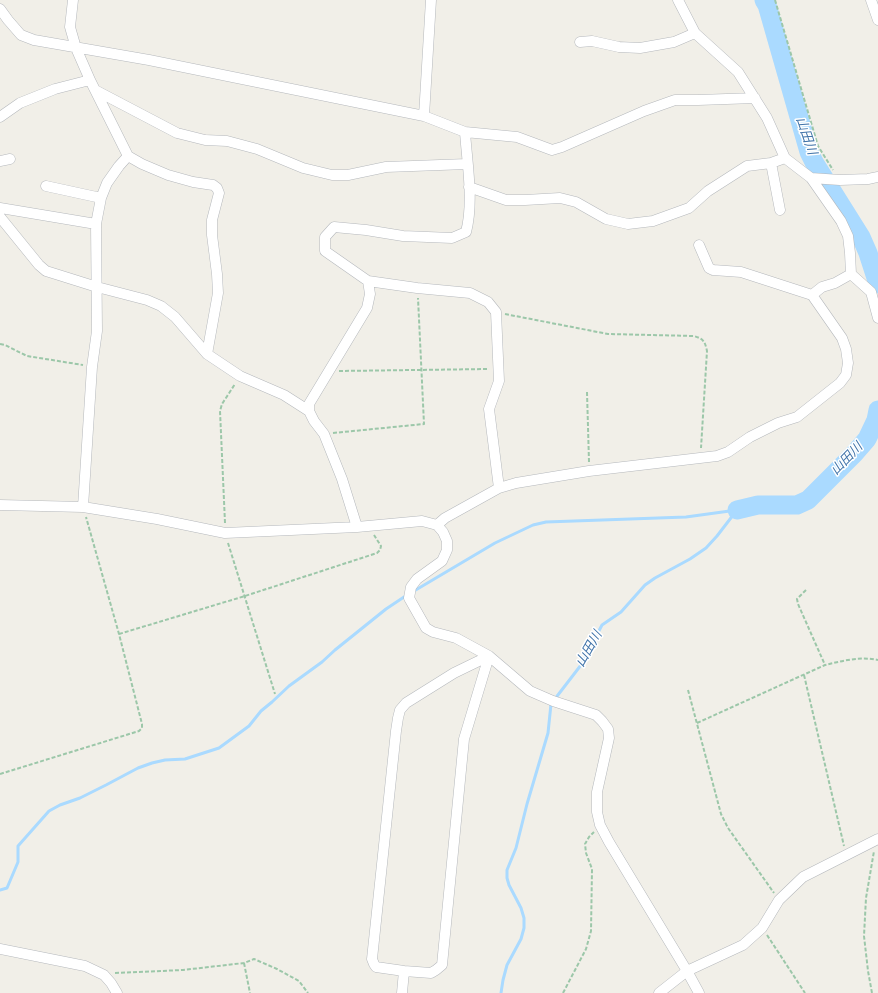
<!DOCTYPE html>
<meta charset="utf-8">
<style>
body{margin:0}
canvas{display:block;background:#f1efe8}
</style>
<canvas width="878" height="993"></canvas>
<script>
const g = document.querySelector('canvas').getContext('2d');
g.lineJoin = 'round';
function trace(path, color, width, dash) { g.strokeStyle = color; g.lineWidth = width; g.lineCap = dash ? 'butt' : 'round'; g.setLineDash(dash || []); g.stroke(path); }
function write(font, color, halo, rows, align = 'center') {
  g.font = font + ' Arial,"Noto Sans JP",sans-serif'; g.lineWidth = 3; g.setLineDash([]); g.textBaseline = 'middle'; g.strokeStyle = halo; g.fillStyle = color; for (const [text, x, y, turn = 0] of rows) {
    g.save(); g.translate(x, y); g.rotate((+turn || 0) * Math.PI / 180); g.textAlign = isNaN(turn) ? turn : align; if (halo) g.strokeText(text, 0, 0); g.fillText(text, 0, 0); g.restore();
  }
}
const stream = new Path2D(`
 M414 591 495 543 533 525 546 522 686 517 737 510
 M0 890 7 888 18 862V846L49 811 60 805 80 798 106 785 138 768 152 763 165 760 185 759 219 748 249 726 261 711 272 702 289 686 322 662 335 650 386 609 407 595
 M501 993 503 980 507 965 521 939 524 928V918L521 908 509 885 507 878V870L516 848 527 804 548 733 551 704 581 665 602 625 621 612 645 585 655 578 690 559 706 548 717 536 737 510`);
const river = new Path2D(`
 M764 0 767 5 809 152 814 162 861 237 868 253 878 284
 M737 510 758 505H797L808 500 854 454 867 439 876 420 878 410`);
const path = new Path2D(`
 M775 0 818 146 833 170
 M505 314 608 334 694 336C704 339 705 342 707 351L701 448
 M0 344 5 345 27 356 83 365
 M339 371 489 369
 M587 392 589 462
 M333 433 424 424 418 298
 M225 523 220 411 222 404 235 384
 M228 543 275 694
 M806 590 797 599 798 604 825 665
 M119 634 245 596 377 553 380 550 381 546 374 535
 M804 675 844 846
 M688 690 721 814 728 828 774 893
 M697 723 825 665C842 661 860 656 878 660
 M0 774 139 731 142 728V724L119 634 86 517
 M767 935 805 993
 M244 963 250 993
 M115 973 183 970 244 963 254 959 277 969 299 981 308 993
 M563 993 586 949 591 931 592 869 586 853 585 844 589 837 594 832
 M872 993 868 971 864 936 866 898 874 851`);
const minor = new Path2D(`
 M678 0 695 33 738 72 767 118 785 158 811 178 840 180 868 179 878 177
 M871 0 878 20
 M0 9 8 20 21 35 34 40 149 60 424 116 465 132 517 137 552 150 562 147 644 111 675 100H698L755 98
 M580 42 592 41 619 47 640 48 674 42 695 33
 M90 80 128 156 142 164 168 175 193 182 213 185 217 188 219 193 212 220V235L217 274 218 293 207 354
 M95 90 177 133 205 140 227 141 257 149 303 168 332 175H348L386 167 467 164
 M424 116 431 0
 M0 117 20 103 55 89 90 80 76 48 70 27 73 0
 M0 161 10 159
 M771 163 780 210
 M811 178 841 221 848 236 850 253 851 274 871 292 878 318
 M46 186 101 198
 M469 187 506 200H525L560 198 576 202 606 219 628 224 653 221 689 208 708 191 747 166 771 163 785 158
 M0 208 96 224
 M0 217 39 265 46 271 97 287 147 300 161 306 175 317 207 354 240 376 284 395 309 411
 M368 281 417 288 470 293 488 302 496 312 499 381 489 409 499 488
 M812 295 822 287 835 283 851 274
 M0 505 83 507 157 519 225 533 357 527 422 521 437 525 443 532 447 541V550L442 561 417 579 411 587 409 598 426 628 433 632 456 638 489 656 530 691 553 701 596 715 602 721 608 729 609 738 597 792V812L600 825 609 842 687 971 699 993
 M83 507 92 367 97 331 96 224 101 198 107 183 119 166 128 156
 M437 525 445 518 499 488 516 483 589 471 717 456 728 452 750 437 778 423 797 417 840 383 846 375 848 363 846 349 842 338 812 295 741 272 713 270 709 268 699 245
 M357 527 342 479 324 434 314 421 309 411V404L367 308 370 294 368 281 325 251V237L334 227 366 230 403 236 452 238 466 232C474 202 467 162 465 132
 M489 656 464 739 442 965 436 970 431 973 404 971 376 967 374 964 372 959 396 731 398 718 400 710 406 703 454 673Z
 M0 949 85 966 104 975 111 983 117 993
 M402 993 404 971
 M659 993 687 971 743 945 762 928 779 900 803 877 878 839`);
const waterNames = [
 ["山田川",806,136,71],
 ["山田川",847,459,-46],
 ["山田川",589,649,-60]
];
trace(stream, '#aadaff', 3);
trace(river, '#aadaff', 19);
trace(minor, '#b5b8bc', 11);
trace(path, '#9cc7a9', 2, [4, 2]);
trace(minor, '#fff', 10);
write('italic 13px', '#4174aa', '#fff', waterNames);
</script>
